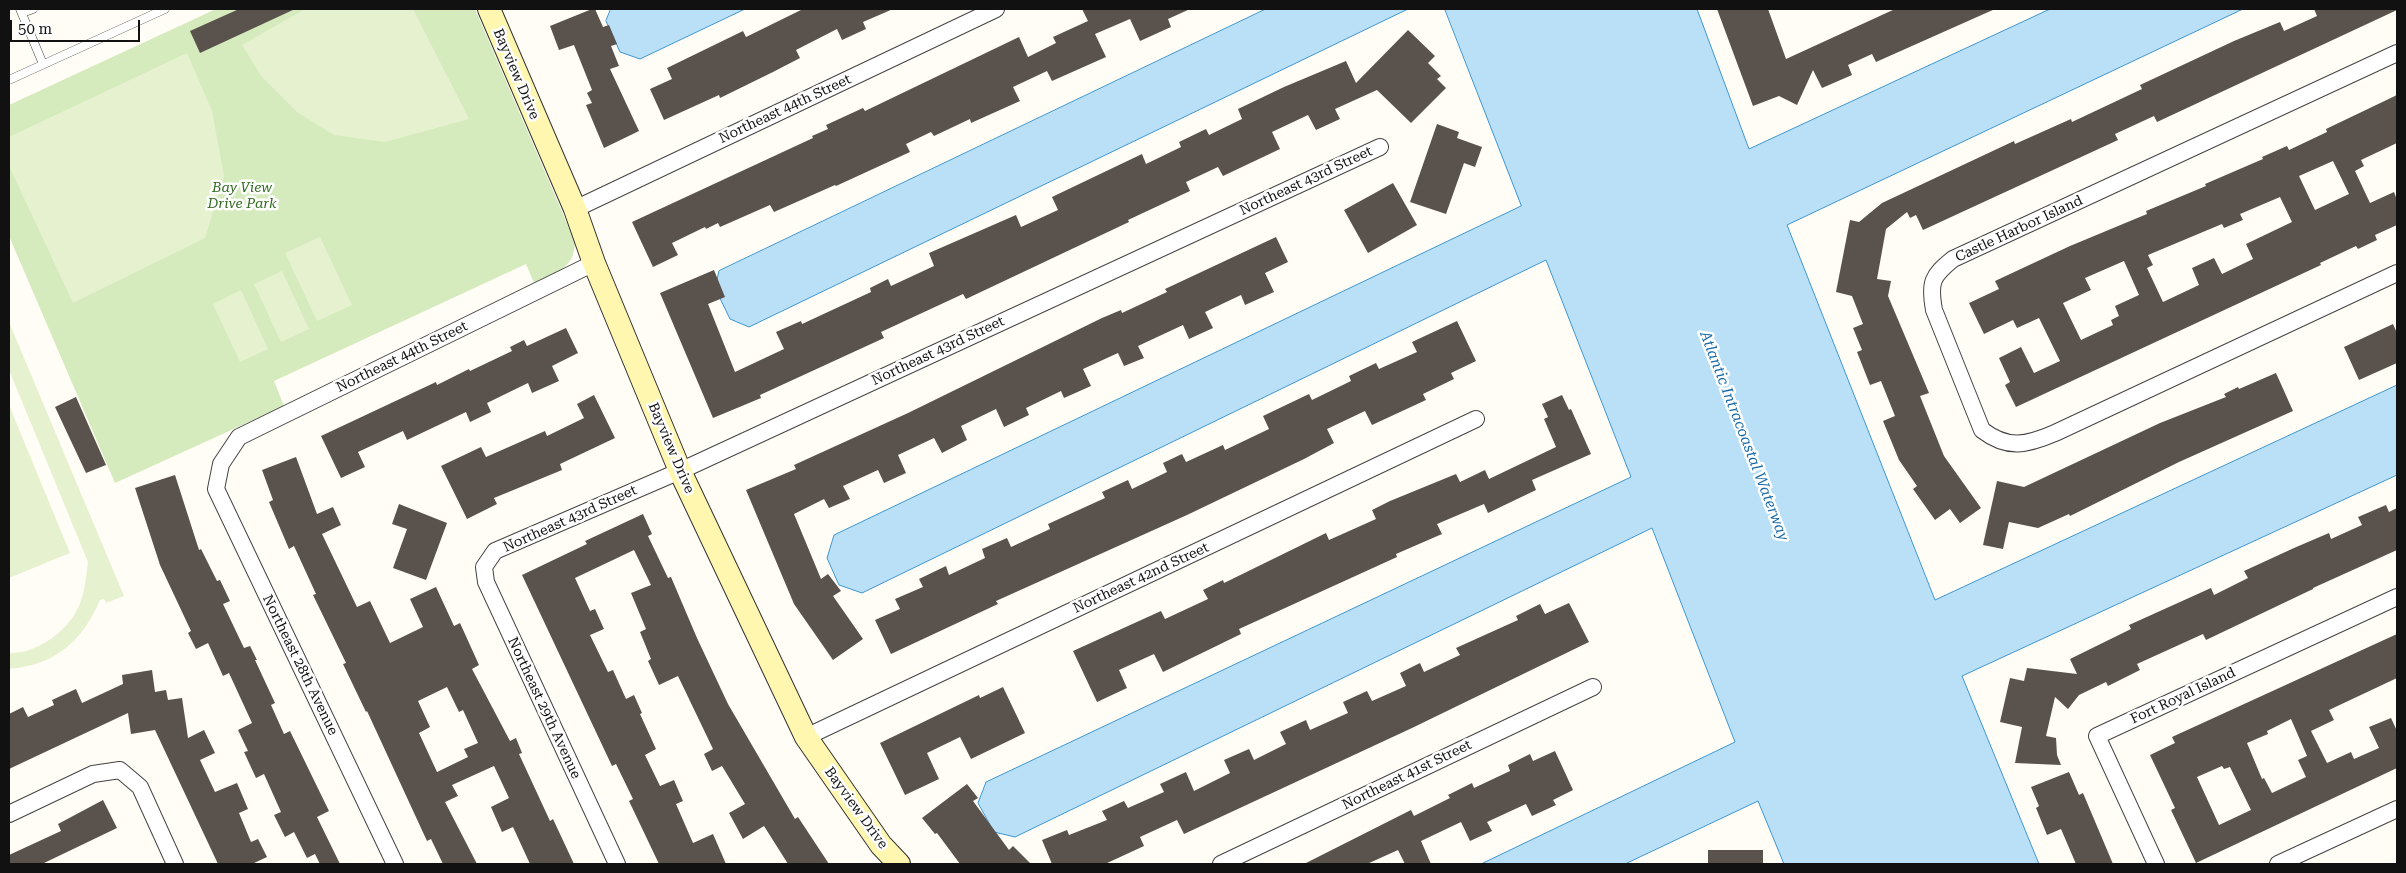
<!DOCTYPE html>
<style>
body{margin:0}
#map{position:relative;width:2406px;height:873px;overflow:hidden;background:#fffdf5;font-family:"Roboto Serif",serif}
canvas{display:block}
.frame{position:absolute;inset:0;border:10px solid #111;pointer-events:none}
.scale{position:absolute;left:10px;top:20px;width:130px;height:22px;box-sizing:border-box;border:2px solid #111;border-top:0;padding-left:6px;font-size:15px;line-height:18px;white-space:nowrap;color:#111;-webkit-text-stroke:4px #fff;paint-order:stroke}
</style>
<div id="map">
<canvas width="2406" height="873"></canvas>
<div class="frame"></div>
<div class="scale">50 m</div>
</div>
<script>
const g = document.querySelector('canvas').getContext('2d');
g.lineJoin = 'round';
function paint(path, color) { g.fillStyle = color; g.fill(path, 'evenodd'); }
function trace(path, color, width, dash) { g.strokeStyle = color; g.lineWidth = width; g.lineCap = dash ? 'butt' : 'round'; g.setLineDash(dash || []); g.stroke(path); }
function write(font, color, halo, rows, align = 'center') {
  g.font = font + ' "Roboto Serif",serif'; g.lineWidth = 5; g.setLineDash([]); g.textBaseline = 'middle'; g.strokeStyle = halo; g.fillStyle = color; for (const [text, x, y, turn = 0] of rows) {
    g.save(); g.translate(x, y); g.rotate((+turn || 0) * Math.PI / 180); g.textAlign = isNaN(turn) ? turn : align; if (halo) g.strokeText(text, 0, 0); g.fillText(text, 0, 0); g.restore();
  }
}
const green = new Path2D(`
 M216 9H475L575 242C574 270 556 271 534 283L526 264 274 381 284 406 115 483 9 236V105Z`);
const pitch = new Path2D(`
 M305 9H413L469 119 385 142 334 135 297 112 262 77 242 45Z
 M187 53 212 111 224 176 205 238 73 303 9 166V137Z
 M320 237 352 305 317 321 285 253Z
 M282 271 309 329 281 342 254 284Z
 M241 290 268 349 240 362 213 304Z
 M9 322 124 596 106 603 104 599 100 600C82 642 55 665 9 669V653C36 654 67 632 78 608 85 593 86 577 88 562L9 370Z
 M9 405 70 553 9 578Z`);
const water = new Path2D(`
 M611 9H745L640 59 620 52 606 21Z
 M1266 9H1408L749 327 730 319 715 288 719 271Z
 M1445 9H1697L1749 149 2050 9H2243L1787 225 1935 600 2397 385V475L1962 676 2039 864H1784L1758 801 1625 864H1481L1735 742 1652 528 1015 837 994 832 978 803 986 782 1631 477 1546 260 862 593 839 585 827 558 834 535 1521 206Z`);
const building = new Path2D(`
 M239 9H295L200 53 190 31Z
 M592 9H595L603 27 609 25 617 44 611 46 619 66 610 69 639 131 604 148 586 105 592 103 587 93 592 90 574 45 559 50 550 26Z
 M803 9H893L863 22 866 29 842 40 837 29 796 50 800 58 773 72 720 98 719 95 664 120 650 89 672 79 667 68 743 31 746 37Z
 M1082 9H1190L1168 19 1171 27 1140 41 1130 19 1095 34 1106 57 1052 81 1047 71 1013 87 1020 101 971 123 970 119 934 136 931 132 906 144 910 152 836 186 835 185 774 212 770 205 720 227 718 223 706 229 705 227 672 243 678 255 653 267 632 222 813 138 812 136 828 129 826 125 863 108 865 111 1019 37 1028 57 1056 43 1053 37 1088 21Z
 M1717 9H1768L1786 59 1895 9H1995L1876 62 1872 54 1848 65 1852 75 1822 88 1813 70 1797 105 1779 96 1753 106Z
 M2314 9 2397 10 2157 122 2154 116 2115 134 2118 140 1923 230 1916 215 1910 218 1907 212 1886 229 1877 279 1891 281 1888 296 1929 393 1920 396 1944 456 1981 508 1960 523 1950 509 1935 520 1913 489 1917 486 1899 460 1883 421 1895 416 1881 381 1870 385 1857 352 1862 350 1853 328 1863 324 1852 296 1836 292 1850 220 1859 222 1882 203 2014 141 2015 144 2071 119 2072 122 2142 89 2140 85 2234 41 2280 22 2284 31 2317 16Z
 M1408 30 1435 56 1428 63 1441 76 1437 79 1446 88 1411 123 1377 90 1335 109 1340 119 1316 130 1308 115 1272 132 1280 149 1223 176 1218 167 1186 182 1190 191 1128 220 1129 222 966 299 963 294 881 332 884 338 760 395 761 398 713 418 660 293 714 270 725 297 708 304 735 372 784 349 776 332 801 321 802 324 871 292 870 288 888 279 891 286 934 266 929 253 1016 215 1021 227 1058 210 1052 197 1142 154 1146 164 1181 147 1179 142 1206 129 1209 135 1242 119 1238 109 1284 87 1346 61 1356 83Z
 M2397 95V143L2361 160 2364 166 2355 171 2370 203 2394 192 2397 200V225L2375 235 2377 240 2358 249 2356 246 2320 263 2321 265 2016 407 2005 385 2010 382 1999 358 2021 347 2034 373 2060 361 2039 318 2017 328 2013 320 1984 334 1969 303 1999 289 1995 281 2070 246 2147 214 2146 211 2206 186 2205 184 2263 159 2262 157 2287 146 2289 150 2327 132 2326 129ZM2333 161 2349 194 2315 210 2299 176ZM2280 197 2292 222 2246 244 2253 259 2222 274 2214 258 2192 268 2199 285 2163 302 2147 268 2153 265 2148 255 2222 224 2224 228 2243 220 2240 214ZM2124 261 2139 295 2115 306 2119 316 2111 320 2113 325 2081 340 2063 303 2091 290 2085 278Z
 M1437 124 1459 132 1457 138 1482 147 1475 167 1464 163 1446 214 1410 202Z
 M1393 183 1417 225 1368 253 1344 210Z
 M1276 237 1288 262 1265 273 1274 292 1245 305 1241 295 1205 312 1213 328 1189 339 1183 325 1138 346 1144 358 1124 366 1118 353 1083 369 1091 386 1064 398 1061 391 1026 408 1029 415 1004 427 996 409 961 426 967 440 942 453 934 438 898 455 906 473 884 483 878 470 843 486 850 499 829 508 824 499 794 514 821 579 828 574 841 591 833 596 863 639 833 660 794 604 746 490 796 469 794 465 908 413 1102 318 1121 310 1122 313 1167 292 1165 289Z
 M1457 321 1476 361 1451 373 1454 379 1423 394 1426 400 1372 425 1365 411 1327 429 1334 443 1304 459 1187 515 996 601 998 604 891 654 875 620 900 609 895 599 923 587 919 579 946 566 949 575 985 558 982 549 1007 538 1011 547 1050 529 1048 524 1105 498 1102 492 1128 480 1132 489 1167 472 1163 463 1182 454 1186 462 1223 445 1225 450 1269 429 1263 416 1309 394 1312 400 1351 381 1349 376 1376 363 1379 369 1417 352 1412 342Z
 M2393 324 2397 333V363L2359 380 2344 347Z
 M566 328 578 353 552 366 559 381 532 393 528 383 487 403 491 412 470 422 466 412 407 440 403 431 358 452 365 467 341 478 321 436 436 382 437 385 469 369 470 371 512 351 510 347 524 340 527 346Z
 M2276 373 2293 411 2179 462 2070 516 2069 514 2038 528 2009 522 2003 549 1983 545 1997 481 2024 487 2160 423 2226 397 2224 394 2238 387 2239 389Z
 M594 395 615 438 560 464 562 470 494 498 497 504 467 519 441 466 481 447 486 457 545 431 547 436 584 418 577 404Z
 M1562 395 1569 410 1571 409 1591 454 1532 480 1536 490 1488 513 1484 504 1437 524 1442 534 1396 554 1397 557 1239 629 1241 634 1163 672 1154 654 1119 670 1127 688 1097 702 1073 651 1161 611 1165 619 1208 599 1203 590 1223 580 1224 583 1326 533 1329 540 1376 519 1372 510 1390 501 1456 474 1460 482 1485 470 1489 479 1556 447 1544 419 1548 417 1542 404Z
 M76 397 106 465 86 473 55 407Z
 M296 457 317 514 333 507 341 525 322 534 357 607 370 601 390 643 423 627 410 599 436 587 454 626 460 623 479 665 472 669 510 741 516 738 522 753 519 754 550 821 553 819 574 864H530L513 827 502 832 491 807 509 798 494 766 452 785 458 796 445 802 477 864H443L431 839 427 841 367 711 366 712 343 664 346 663 313 595 316 594 294 546 289 549 269 502 273 500 262 470ZM447 687 459 712 463 710 478 743 464 749 468 757 437 772 419 733 430 727 418 701Z
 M175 475 199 550 201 549 217 581 220 580 230 601 223 604 244 648 250 646 257 660H255L275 703 271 705 284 734 290 731 329 811 317 817 340 864H320L315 854 307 858 294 832 285 837 274 815 281 812 264 774 256 778 244 752 248 751 238 730 252 723 229 673 223 676 208 643 196 649 188 633 191 631 160 565 135 488Z
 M399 504 447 523 426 580 393 568 407 529 392 524Z
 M2386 505 2389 512 2397 508V550L2313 588V589L2206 640 2203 634 2137 664 2140 670 2108 686 2106 682 2079 695 2068 709 2055 697 2046 736 2056 738 2057 755 2061 765 2015 763 2022 727 2000 722 2010 678 2024 681 2027 668 2077 674 2070 659 2131 629 2129 625 2211 588 2214 595 2248 578 2244 571 2294 548 2329 533 2331 539 2362 525 2358 517Z
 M643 514 652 534 648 536 668 578 671 577 697 638 728 704 795 819 798 817 829 864H788L764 826 743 839 729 813 745 804 722 766 712 771 704 754 713 749 678 676 659 685 648 661 651 659 640 632 646 629 631 593 651 585 634 550 575 578 590 611 595 609 604 629 590 635 608 672 613 670 626 699 634 695 642 713 640 714 656 749 645 755 660 786 674 780 683 801 676 804 693 843 713 834 726 864H659L629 801 633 799 616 764 612 766 522 575 587 544 585 541Z
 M1569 603 1589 642 1412 728 1184 834 1177 820 1140 837 1144 846 1105 864H1052L1042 840 1067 830 1069 835 1107 820 1102 811 1124 801 1128 808 1164 792 1160 784 1186 772 1194 791 1230 773 1224 760 1249 749 1254 760 1286 744 1280 732 1306 720 1310 730 1348 713 1343 702 1367 691 1372 701 1406 686 1400 673 1420 663 1424 672 1460 655 1456 648 1518 620 1516 616 1540 604 1545 614Z
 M2397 634V678L2329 710 2334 720 2311 731 2327 763 2351 752 2354 759 2379 748 2369 727 2391 718 2397 731V768L2196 863 2171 810 2175 808 2150 755 2175 743 2172 737ZM2291 719 2307 756 2298 760 2306 777 2272 793 2264 778 2262 779 2247 743 2268 734 2267 731ZM2222 766 2224 769 2230 767 2251 810 2219 825 2197 777Z
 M152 670 155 692 166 690 168 700 182 698 188 738 204 730 215 753 200 760 215 792 237 783 248 809 239 813 251 842 258 839 267 857 252 864H218L155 730 131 734 128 713 9 769V714L23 707 28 717 54 705 52 700 76 689 82 703 123 684 122 675Z
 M1003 687 1025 733 971 759 960 737 927 753 939 779 905 795 880 743 979 695 980 698Z
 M1555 751 1573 790 1553 800 1556 805 1532 816 1526 804 1487 822 1492 831 1470 841 1461 822 1421 841 1431 864H1405L1398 850 1367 864H1304L1411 810 1414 816 1450 798 1448 795 1472 783 1474 788 1510 771 1508 765 1530 754 1533 761Z
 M2069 772 2079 795 2083 793 2113 864H2076L2061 829 2047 835 2036 808 2039 806 2031 787Z
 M967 784 978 798 973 801 1009 850 1013 846 1031 864H960L937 833 935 834 922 818Z
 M103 800 117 828 42 864H9V855L61 831 58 824Z
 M1708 850H1763V864H1708Z`);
const lane = new Path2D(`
 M20 9 43 64
 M22 13 33 9
 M9 80 165 9`);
const street = new Path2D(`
 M2397 53 1953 259C1932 276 1929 282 1934 310L1982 430C2008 450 2027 445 2055 433L2397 273
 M575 209 996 9
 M806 737 1476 419
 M9 814 93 774 120 770 140 787 175 864
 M395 864 216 489 221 464 239 437 594 263
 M617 864 486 582 484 567 495 551 680 471 1380 147
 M1221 864 1593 687
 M2156 864 2097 736 2397 597
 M2278 864 2397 809`);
const secondary = new Path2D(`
 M489 9 575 209 594 263 680 471 806 737 881 845 899 864`);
const streetNames = [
 ["Bayview Drive",516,74,67],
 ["Northeast 44th Street",785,109,-25],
 ["Northeast 43rd Street",1306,181,-25],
 ["Castle Harbor Island",2019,229,-25],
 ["Northeast 43rd Street",938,351,-25],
 ["Northeast 44th Street",402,357,-26],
 ["Bayview Drive",671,448,67],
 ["Northeast 43rd Street",570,519,-24],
 ["Northeast 42nd Street",1141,578,-25],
 ["Northeast 28th Avenue",300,665,64],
 ["Fort Royal Island",2183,696,-25],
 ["Northeast 29th Avenue",544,708,65],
 ["Northeast 41st Street",1407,775,-26],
 ["Bayview Drive",856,808,54]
];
const parkNames = [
 ["Bay View",242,188],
 ["Drive Park",242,204]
];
const waterNames = [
 ["Atlantic Intracoastal Waterway",1744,436,69]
];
paint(green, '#d5ebbd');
paint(pitch, '#e6f2cf');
paint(water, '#b9e0f7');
trace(water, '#3f96cf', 1);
paint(building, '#5a524d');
trace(lane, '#444', 9);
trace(street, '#444', 18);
trace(secondary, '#333', 24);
trace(lane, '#fff', 8);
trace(street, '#fff', 16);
trace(secondary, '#fff6b0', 22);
write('14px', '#111', '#fff', streetNames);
write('italic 14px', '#2f6b1f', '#fff', parkNames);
write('italic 15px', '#1768a6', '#fff', waterNames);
</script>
